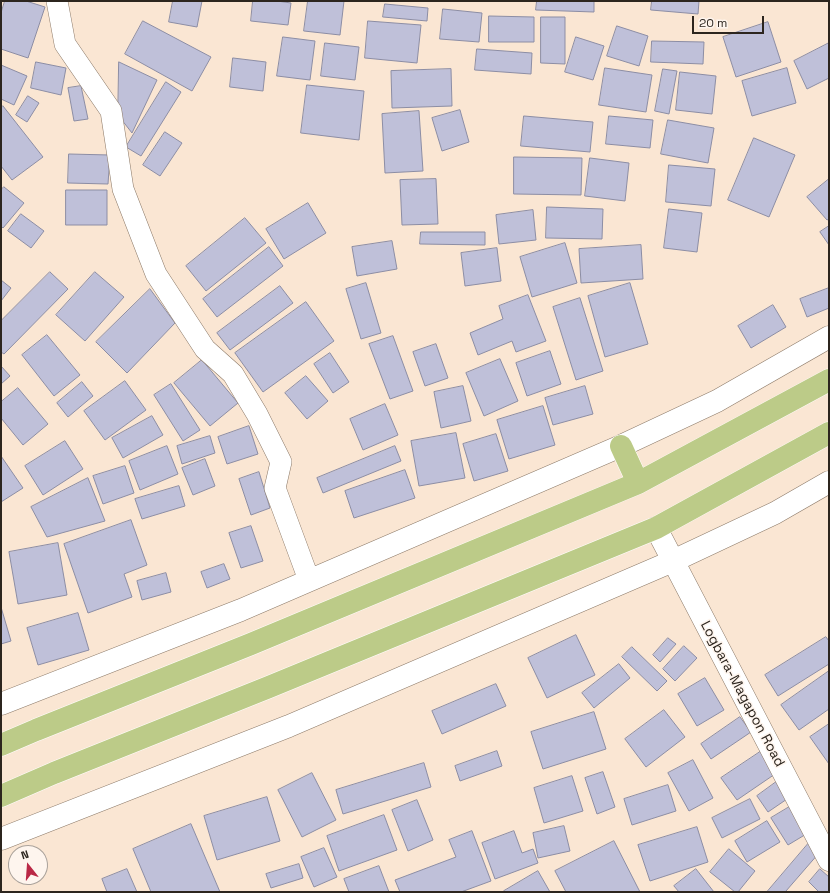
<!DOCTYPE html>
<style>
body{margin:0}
#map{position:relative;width:830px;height:893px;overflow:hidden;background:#fae6d3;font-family:"Space Grotesk",sans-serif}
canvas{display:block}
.frame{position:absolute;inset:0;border:2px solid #2c251e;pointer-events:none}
.north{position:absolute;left:8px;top:845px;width:40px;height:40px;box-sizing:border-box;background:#fef5ee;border:1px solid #aaa29b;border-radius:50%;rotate:343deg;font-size:11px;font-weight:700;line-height:16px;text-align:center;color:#2c251e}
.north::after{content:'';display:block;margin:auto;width:14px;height:18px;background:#ba2946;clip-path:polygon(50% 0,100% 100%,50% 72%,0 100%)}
.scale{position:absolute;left:692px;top:16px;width:72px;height:18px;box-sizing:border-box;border:2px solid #2c251e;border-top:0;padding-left:5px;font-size:12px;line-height:14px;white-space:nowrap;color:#2c251e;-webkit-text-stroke:3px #fef5ee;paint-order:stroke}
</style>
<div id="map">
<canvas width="830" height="893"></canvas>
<div class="frame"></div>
<div class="north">N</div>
<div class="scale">20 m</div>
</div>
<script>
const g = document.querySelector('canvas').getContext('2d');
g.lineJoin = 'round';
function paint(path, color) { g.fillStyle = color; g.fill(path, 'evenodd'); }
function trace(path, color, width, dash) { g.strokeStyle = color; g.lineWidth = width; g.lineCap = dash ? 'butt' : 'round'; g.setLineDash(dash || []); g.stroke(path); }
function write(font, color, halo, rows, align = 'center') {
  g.font = font + ' "Space Grotesk",sans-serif'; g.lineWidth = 3; g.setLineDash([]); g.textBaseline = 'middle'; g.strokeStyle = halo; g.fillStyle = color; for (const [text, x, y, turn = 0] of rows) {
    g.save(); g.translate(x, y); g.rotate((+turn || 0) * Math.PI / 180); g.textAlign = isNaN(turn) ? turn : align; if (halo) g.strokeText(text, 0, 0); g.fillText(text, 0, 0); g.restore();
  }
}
const building = new Path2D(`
 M5 1H26L45 7 28 58 1 49V13Z
 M173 1H202L197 27 169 22Z
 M253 1H277L291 3 288 25 251 21Z
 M308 1H344L340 35 304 31Z
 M537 1H594V12L536 10Z
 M652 1H699L698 14 651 10Z
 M385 4 428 8 427 21 383 17Z
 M443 9 482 13 479 42 440 39Z
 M489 16 534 17V42H489Z
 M541 17H565V64L541 63Z
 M143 21 211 57 192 91 125 54Z
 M368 21 421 25 417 63 365 58Z
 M768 22 781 62 736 77 723 37Z
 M617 26 648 36 639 66 607 56Z
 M283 37 315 41 310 80 277 76Z
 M576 37 604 46 593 80 565 72Z
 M652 41 704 42 703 64 651 62Z
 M325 43 359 47 355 80 321 76Z
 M829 43V78L807 89 794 61Z
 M477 49 532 53 531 74 475 70Z
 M233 58 266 62 263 91 230 87Z
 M36 62 66 68 61 95 31 88Z
 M119 62 157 80 132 133 118 115Z
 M1 65 27 76 14 105 1 99Z
 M605 68 652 75 646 112 599 105Z
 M787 68 796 103 752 116 742 81Z
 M451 69 452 106 392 108 391 71Z
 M663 69 677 71 669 114 655 111Z
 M680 72 716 76 712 114 676 110Z
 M166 82 181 92 141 156 126 147Z
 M307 85 364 91 359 140 301 133Z
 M81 86 88 119 74 121 68 88Z
 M28 96 39 103 27 122 16 115Z
 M3 106 43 157 12 180 1 166V108Z
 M460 110 469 142 442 151 432 118Z
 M419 111 423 171 385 173 382 114Z
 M524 116 593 122 590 152 521 146Z
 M609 116 653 120 650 148 606 144Z
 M668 120 714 128 708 163 661 154Z
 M165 132 182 143 160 176 143 165Z
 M754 138 795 155 769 217 728 200Z
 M69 154 110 155 108 184 68 183Z
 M514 157 582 158 581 195 514 194Z
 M590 158 629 163 625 201 585 196Z
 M669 165 715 169 711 206 666 202Z
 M436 179 438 224 402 225 400 180Z
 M829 179V219L827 220 807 197Z
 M4 187 24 203 3 228 1 226V190Z
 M66 190H107V225H66Z
 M308 203 326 233 284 259 266 229Z
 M547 207 603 209 602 239 546 238Z
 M669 209 702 213 697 252 664 248Z
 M533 210 536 240 499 244 496 215Z
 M21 214 44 231 31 248 8 231Z
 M245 218 266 243 206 291 186 266Z
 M829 226V245L820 232Z
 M421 232H485V245L420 244Z
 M392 241 397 269 357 276 352 247Z
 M565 243 577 283 532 297 520 257Z
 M641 245 643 279 581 283 579 249Z
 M269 247 283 266 217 317 203 299Z
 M497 248 501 281 465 286 461 253Z
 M50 272 68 289 4 354 1 352V321Z
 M95 272 124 297 85 341 56 315Z
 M1 280 11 288 1 301Z
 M366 283 381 333 361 339 346 289Z
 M630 283 648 344 605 357 588 296Z
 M280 286 293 303 230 350 217 333Z
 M829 288V308L807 317 800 299Z
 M150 289 175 323 127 373 96 342Z
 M528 295 546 341 516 352 512 341 478 355 470 333 503 319 499 306Z
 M580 298 603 371 576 380 553 307Z
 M306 302 334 341 263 392 235 353Z
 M773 305 786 327 751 348 738 326Z
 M47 335 80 375 54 396 22 355Z
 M393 336 413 391 390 399 369 344Z
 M436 344 448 378 425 386 413 352Z
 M550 351 561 384 527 396 516 363Z
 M330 353 349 382 333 393 314 364Z
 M500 359 518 401 484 416 466 373Z
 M202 360 238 403 210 426 174 383Z
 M1 366 10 376 1 384Z
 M306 376 328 401 307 419 285 393Z
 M125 381 146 410 105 440 84 411Z
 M82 382 93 396 68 417 57 403Z
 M171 384 200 430 183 441 154 395Z
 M463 386 471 421 441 428 434 392Z
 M585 386 593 414 553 425 545 398Z
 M18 388 48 424 23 445 1 418V402Z
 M385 404 398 435 363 450 350 419Z
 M543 406 555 445 509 459 497 420Z
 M152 416 163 435 123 458 112 438Z
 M249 426 258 454 227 464 218 437Z
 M456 433 465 478 419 486 411 441Z
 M496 434 508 471 474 481 463 444Z
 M210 436 215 453 182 464 177 446Z
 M65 441 83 469 43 495 25 466Z
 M167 446 178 474 140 490 129 461Z
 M395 446 401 461 323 493 317 478Z
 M1 456 23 488 1 502Z
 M205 459 215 486 193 495 182 468Z
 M125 466 134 493 103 504 93 476Z
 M405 470 415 498 354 518 345 491Z
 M259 472 270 508 251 515 239 479Z
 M88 478 105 521 47 537 31 507Z
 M179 486 185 506 142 519 135 499Z
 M131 520 147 565 124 574 132 597 88 613 64 544Z
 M251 526 263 561 241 568 229 533Z
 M58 543 67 595 18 604 9 552Z
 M224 564 230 579 207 588 201 572Z
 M166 573 171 592 142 600 137 581Z
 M1 607 11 641 1 644Z
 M78 613 89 650 38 665 27 628Z
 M576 635 595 675 547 698 528 658Z
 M826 637 829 641V664L778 696 765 675Z
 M668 638 676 644 660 662 653 655Z
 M684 646 697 658 675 681 663 669Z
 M632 647 667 681 657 691 622 657Z
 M619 664 630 678 594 708 582 693Z
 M829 671V709L799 730 781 705Z
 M705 678 724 710 697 726 678 694Z
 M496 684 506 706 442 734 432 711Z
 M664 710 685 737 646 767 625 739Z
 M594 712 606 749 543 769 531 732Z
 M740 717 751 732 711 759 701 744Z
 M829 724V764L810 737Z
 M763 750 778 772 737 800 721 778Z
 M497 751 502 766 460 781 455 766Z
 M693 760 713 798 689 811 668 773Z
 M424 763 431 787 343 814 336 790Z
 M603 772 615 807 597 814 585 778Z
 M312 773 336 820 302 837 278 790Z
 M572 776 583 811 544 823 534 788Z
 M779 780 790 797 768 812 757 796Z
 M668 785 676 811 632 825 624 799Z
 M267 797 280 841 217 860 204 816Z
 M750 799 760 819 722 838 712 818Z
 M417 800 433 840 408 851 392 810Z
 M796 803 813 830 788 845 771 818Z
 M384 815 397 850 339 871 327 836Z
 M767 821 780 842 747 862 735 841Z
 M191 824 220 892H151L133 849Z
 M564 826 570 851 538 858 533 833Z
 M697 827 708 862 650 881 638 845Z
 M472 831 491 881 461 892H400L395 880 456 857 449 840Z
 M514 831 522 853 533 849 538 863 495 879 482 843Z
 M614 841 640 892H566L555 871Z
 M808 844 819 853 786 891 787 892H767Z
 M324 848 337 877 314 887 301 857Z
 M729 849 755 871 738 892H735L710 872Z
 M299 864 303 878 271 888 266 874Z
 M379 866 389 892H349L344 879Z
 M127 869 137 892H107L102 879Z
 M696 869 714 892H679L674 886Z
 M820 869 829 877V892H819L809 882Z
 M538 871 550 892H505L504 891Z`);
const minor = new Path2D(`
 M57 1 65 44 111 111 123 189 156 274 205 349 233 374 257 414 281 462 275 488 309 580`);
const tertiary = new Path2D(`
 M656 528 829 860
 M1 704 241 610 621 446 717 401 829 337
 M1 839 289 726 673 561 775 513 829 482`);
const trunk = new Path2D(`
 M621 446 638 483
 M1 745 36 730 251 644 638 483 829 380
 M1 796 54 773 269 687 656 528 829 433`);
const streetNames = [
 ["Logbara-Magapon Road",742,694,62]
];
paint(building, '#bfc0d9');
trace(building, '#8c8da4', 1);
trace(minor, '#8c7a69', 22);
trace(tertiary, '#8c7a69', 23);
trace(trunk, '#fff', 23);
trace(minor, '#fff', 21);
trace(tertiary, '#fff', 22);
trace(trunk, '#bccb88', 22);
write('14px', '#2c251e', '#fef5ee', streetNames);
</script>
